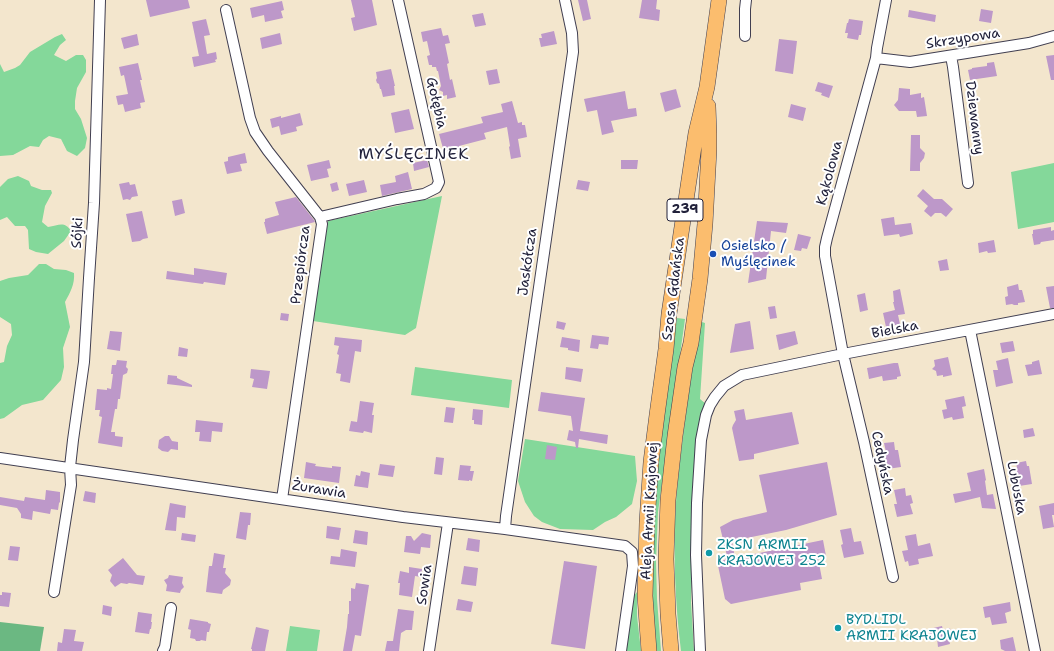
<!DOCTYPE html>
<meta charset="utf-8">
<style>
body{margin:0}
canvas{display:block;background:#f3e6cd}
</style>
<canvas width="1054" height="651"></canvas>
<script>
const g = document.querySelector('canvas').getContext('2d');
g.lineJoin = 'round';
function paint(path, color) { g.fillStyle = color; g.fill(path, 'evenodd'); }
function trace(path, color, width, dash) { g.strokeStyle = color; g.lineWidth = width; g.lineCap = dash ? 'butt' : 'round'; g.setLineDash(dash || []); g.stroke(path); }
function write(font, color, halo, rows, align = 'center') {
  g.font = font + ' "Shantell Sans",sans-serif'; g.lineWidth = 4; g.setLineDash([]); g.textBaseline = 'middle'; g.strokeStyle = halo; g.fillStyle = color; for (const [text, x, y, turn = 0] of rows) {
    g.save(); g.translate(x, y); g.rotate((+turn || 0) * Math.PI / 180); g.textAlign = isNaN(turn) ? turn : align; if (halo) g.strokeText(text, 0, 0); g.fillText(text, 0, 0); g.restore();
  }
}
const green = new Path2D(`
 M62 34 66 40 60 45 54 55 66 61 76 55H83L86 60V72L77 88 75 101V109L81 119 87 138 85 148 77 156 67 151 61 139 49 136 43 140 39 147 30 146 13 155 0 156V64L4 72 15 68 20 65 30 52 55 37Z
 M1054 163V222L1018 229 1011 172Z
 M18 176 29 181 31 186 42 190H51L52 193 45 206 42 222 48 227C59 225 65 221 71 231L64 241 48 254 36 252 29 249 28 230 25 226H15L7 217 0 220V187L8 179Z
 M442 196 416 328 405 335 313 321 328 221Z
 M39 264H46L54 269 66 270 74 273C75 284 70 293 65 302L70 327 63 348 64 367 61 380 43 400 22 405 4 418 0 419V363L4 362 7 346 12 335 11 324 0 317V281L9 278 28 275Z
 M677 318 685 319 658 512 656 562 657 599 661 651H656L651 575 654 496 672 350Z
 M699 321 705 323 700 399 706 404 693 511 691 602 694 651H681C675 602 673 552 676 502 681 442 691 381 699 321Z
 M415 367 512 380 509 408 411 395Z
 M525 439 635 456 637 481 632 504 616 517 605 522 593 530 560 529 542 522 534 516 525 502 518 481Z
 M637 592V616L641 651H626L634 596Z
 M290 626 320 630 317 651H286Z`);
const forest = new Path2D(`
 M0 622 44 627 40 651H0Z`);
const building = new Path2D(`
 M146 0H188L190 8 150 17Z
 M351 0H372L377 25 354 31 351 18 355 17Z
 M578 0H587L591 19 583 21Z
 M642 0H657L656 9 660 10 659 21 639 18Z
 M282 1 284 10 281 11 283 18 265 22 264 15 252 18 250 8Z
 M981 9 993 11 991 23 979 21Z
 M909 10 936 15 935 22 908 17Z
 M483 13 486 25 475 27 472 15Z
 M206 19 210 35 204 36 207 54 216 52 217 59 215 60 216 62 194 67 192 57 199 56 192 22Z
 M849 19 863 21 861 35H859L858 40 847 38 848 33H845L847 23H848Z
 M441 28 443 36 448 35 450 43 445 44 449 63 447 64 450 80 452 79 456 97 447 99V95L443 96V92L439 90 441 86 438 71H437L436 67H432V65H429L427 56 430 55 427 41 423 42 421 32Z
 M554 31 557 44 541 47 539 38H542L541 34Z
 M280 33 282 44 262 49 260 38Z
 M137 34 139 45 124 49 121 38Z
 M779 39 797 41 793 74 775 71Z
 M1054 55V80H1051L1046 56Z
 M994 62 997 76 970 80 968 70 972 69V68L987 66V63Z
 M138 63 142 80H140L145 102 140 103 141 108 125 112 123 104 118 105 116 96 128 94 124 75 121 76 119 67Z
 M391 69 395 86H394L395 95 383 97 381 89H380L379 84 377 83 376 80 377 78 376 72Z
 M497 69 500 83 489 85 486 71Z
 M818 82 833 86 829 98 821 95 822 93 815 91Z
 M899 88 910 89V95L921 93V98L924 97 927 116 917 117 916 111H899L894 105 898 100Z
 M676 89 681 107 665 112 660 93Z
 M625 91 628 109 636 108 637 116 611 121 614 132 602 135 597 110 587 112 584 99Z
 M512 101 518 123 522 122V125H525L527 137 518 139 521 157 511 159 509 147 510 146 507 127 484 133 486 139 459 146V148L444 152 439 134 483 123 481 117 503 112 501 104Z
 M791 104 806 108 803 121 788 117Z
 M409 109 414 129 395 133 391 113Z
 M300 113 303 125 296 127 297 131 281 135 279 126 272 128 270 119 281 116V118Z
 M911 135H920V148L925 153 924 158 920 163V171H910Z
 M245 153 247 163 240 164 242 171 227 174 224 162 228 161V157Z
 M329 160 331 168 327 169 329 177 311 181 307 165Z
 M427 160 429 167 414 171 413 163Z
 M621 160H638L637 169H621Z
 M408 172 412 189 382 196 380 185 396 182 395 176Z
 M364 180 367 192 349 196 346 184Z
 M578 180 590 182 588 191 576 189Z
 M129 182 130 185 135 184 138 196 132 197 130 200 127 199 123 200 119 184Z
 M337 182 339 190 332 192 330 184Z
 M923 189 934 199H942L953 209 946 217 941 213H935L931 217 924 211 928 206 917 196Z
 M296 197 314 220 315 222 267 234 264 222H265V219L279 215 275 202Z
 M182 199 185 213 175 216 172 201Z
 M142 211 148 238 143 239 140 241 132 242 126 214Z
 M894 217 895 225 911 223 913 234 900 237 899 234 884 236 881 219Z
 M757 221 772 222 788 223 786 233 771 231 766 279 748 283Z
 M1051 227V231L1054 230V240L1041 242 1040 244 1034 245 1032 234H1033V230Z
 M798 234 811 237 807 249 802 248 801 251 794 250Z
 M994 240 996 252 988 253 987 251 979 253 978 243Z
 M947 259 949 270 940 271 938 261Z
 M194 268 227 273 225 285 204 282 203 284 166 279 167 271 194 275Z
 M1018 284 1019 290H1022L1025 302 1018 303V305H1014L1012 304 1006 305 1005 297 1008 296 1007 287Z
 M1054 286V308H1050L1046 287Z
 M900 289 905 314 898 315 900 324 886 327 883 313 895 310 893 302H894L893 291Z
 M865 293 868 310 860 312 857 295Z
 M775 306 777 318 770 319 768 307Z
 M281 313 289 314 288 321 280 320Z
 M557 321 566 323 564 330 556 328Z
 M750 321 754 349 730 353 735 324Z
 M110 331 122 332 120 351 107 349Z
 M795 331 798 344 779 350 776 335Z
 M592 335 609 337 608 345 599 344 598 349 590 348Z
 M335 337 362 340 361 352 355 351 350 383 340 381 341 374 336 373 339 355 337 354 339 346 334 345Z
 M562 337 580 340 579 352 568 350V348L560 347Z
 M1013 341 1015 351 1002 353 1000 343Z
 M179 347 188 349 187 357 178 356Z
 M948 357 952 375 943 377V375L937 376 936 371 932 369 935 366 934 360Z
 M1008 358 1013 383 996 387 993 370H998L996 361Z
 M117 360 127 361 126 367 128 369 127 373 123 375 120 399H118L117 409H115L111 432H115V436L123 437 122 447 98 443 102 417 99 416 100 410H95L97 389 107 390V388L111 389 113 374H111L112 365H116Z
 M1039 360 1042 374 1028 376 1025 365 1032 364V362Z
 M894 363H898L901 376 897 377V379L883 381 882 376 869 379 867 368Z
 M566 367 583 369 581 382 565 379Z
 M251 369 270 371 267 389 252 387 254 379 250 378Z
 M168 375 177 376V378L192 385V387L167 384Z
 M541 392 585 398 580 431 608 435 607 444 579 439 578 448H576L575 442 567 440 569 430 573 431 571 416 538 411Z
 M964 396 966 406 962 407 964 418 953 420 952 417 944 419 942 410 947 409 945 400Z
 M360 401 374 403 372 415H374L372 433 364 431 363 433 349 431 351 421 357 422Z
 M446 407 455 408 453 423 444 422Z
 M473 409 483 410 482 425 474 424V420H472Z
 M744 409 746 420 792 412 799 444 754 454V459L739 461 732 428 733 425 736 420 734 411Z
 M196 420 223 423 222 432 212 431 211 442 199 441 200 432H195Z
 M1033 428 1035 436 1024 438 1023 430Z
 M165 436H169L172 441 178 442V450L171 449 168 452 162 451 158 448 159 440Z
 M894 442 895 450H898L901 467 887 469 884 453 886 452 884 443Z
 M547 445 557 447 555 460 545 459Z
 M436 457 444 458 442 475 434 474Z
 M1026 461 1027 466H1029L1032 484 1019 486 1015 469 1017 468 1016 463Z
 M306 462 316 464 315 466 323 467 332 468V466L341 467 339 483 304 478Z
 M827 462 837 515 786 530 732 541 735 558 823 540 826 556 818 558 822 579 800 583 801 590 731 604 725 599 717 561 725 560V556H727L720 527 733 520 767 512 759 475Z
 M380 464 395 466 393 477 378 475Z
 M460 465 471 466 470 471H474L472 481 469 480V481L458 480Z
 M984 469 986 480 985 481 987 495 993 494 996 509 982 508 980 497 955 503 953 494 971 491 967 473Z
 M361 471 370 473 368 488 354 486 356 475 360 476Z
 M905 488 906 496 911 495 913 503 910 504 913 514 897 517 894 504H897L894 490Z
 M46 490 60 492V502L59 503 58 510 51 509 50 514 33 511 32 520 21 518V514L17 508 0 505V497L24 501 25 497 45 500Z
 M85 491 96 493 95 503 83 501Z
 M170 503 186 506 185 518 177 517 176 531 165 530Z
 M1054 503V515H1052L1054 527 1043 529 1039 506Z
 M240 512 251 513 250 525H248L246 540 236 538Z
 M327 526 341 528 339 540 326 538Z
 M851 528 854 542 861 541 864 554 844 558 841 545 843 544 840 530Z
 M355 530 368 532 367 545 353 543Z
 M182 533 196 535 195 542 181 540Z
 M422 533 431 535 430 548 421 547 420 554 404 552 406 536H411L414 541Z
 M916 534 918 546 930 543 933 556 918 559 919 564 909 566 908 561 905 562 902 551 908 550 905 536Z
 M468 538 480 540 479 552 466 550Z
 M10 546 20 547 18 561 8 560Z
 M341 549 357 552 355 567 330 564 331 556 340 557Z
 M214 553 225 555 223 568H226L225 573 231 580 230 585 223 590 222 594 206 592 209 566H212Z
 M123 558 137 575 145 576 143 585 129 583 127 584 121 583 115 587 110 581 112 575 108 570Z
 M564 561 597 566 585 649 551 644Z
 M464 566 478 568 476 586 461 584Z
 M409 567 422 569 421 577 415 576 412 597 399 595 400 583H398L400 571 409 573Z
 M169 575 183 577 182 583 184 587 181 590 180 593 166 591 167 585 164 580 168 578Z
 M356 583 369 585 361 636 355 635 352 651H343L347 627 348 614H349V601H351V588L355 589Z
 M2 592 11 593 9 607 0 606V595H2Z
 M458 599 473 602 471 612 456 610Z
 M1010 602 1011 611 1005 613 1007 623 992 625 990 617 985 618 983 607Z
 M103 605 112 607 111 616 102 614Z
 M398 609 414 611 412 630H406L401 633 399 651H385L387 641H393Z
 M138 612 152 614 151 622H152L151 629H150L149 634 135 632Z
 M190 619 208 622V623L211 624 209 632H207L206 641 201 640 200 641H196L195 639 190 638 191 630 188 629Z
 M942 626 943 630 950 628 952 639 949 640 950 644 938 647 937 638 931 639 929 629Z
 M256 627 269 630 265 651H252V649H251Z
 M64 629 76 630 74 641 84 642 82 651H57L58 642 62 643Z
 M1013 637 1016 651H1005L1001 649 1000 640Z`);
const minor = new Path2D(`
 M886 0 877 48 876 58 827 238 825 247V256L843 354 864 442 893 577
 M226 10 250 118 255 132 268 151 320 217 322 224 282 499
 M745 36V9L746 0
 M951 56 953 67 968 183
 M876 58 910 62 1029 43 1054 36
 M320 217 397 199 424 194 436 188 439 182 398 0
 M970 330 1035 651
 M0 458 403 517 505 529 625 546 632 552 633 566 621 651
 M505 529 506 516 573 52 572 33 565 0
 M54 592 71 485 70 467 73 440 84 362 89 278 94 203 100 0
 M163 651 165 647 171 608
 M429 651 448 523
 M700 651 696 555 697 503 701 440 706 415 710 405 715 397 724 386 742 375 843 354 1054 314`);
const primary = new Path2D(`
 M649 651 645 596 647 522 651 462 657 415 666 349 669 314 696 133 707 87 719 0
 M671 651 668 614 666 559 668 500 675 436 685 367 691 343 700 279 705 224 709 150V133L708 106`);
const markers = [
 [713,254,4,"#1a4fb4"],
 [709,553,4,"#0f9aa8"],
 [838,628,4,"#0f9aa8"]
];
const shields = [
 [685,210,36]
];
const shieldNames = [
 ["239",685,210]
];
const streetNames = [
 ["Skrzypowa",963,39,-9],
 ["Gołębia",436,103,77],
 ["Dziewanny",974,118,83],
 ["Kąkolowa",830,173,-75],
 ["Sójki",78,233,-87],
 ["Jaskółcza",528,262,-82],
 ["Przepiórcza",301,265,-83],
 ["Szosa Gdańska",674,289,-83],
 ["Bielska",895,330,-11],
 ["Cedyńska",882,463,78],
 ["Lubuska",1016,488,79],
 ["Żurawia",319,490,9],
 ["Aleja Armii Krajowej",650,511,-87],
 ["Sowia",425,585,-82]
];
const transitNames = [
 ["Osielsko /",721,246],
 ["Myślęcinek",721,262]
];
const cultureNames = [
 ["ZKSN ARMII",717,545],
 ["KRAJOWEJ 252",717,561],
 ["BYD.LIDL",846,620],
 ["ARMII KRAJOWEJ",846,636]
];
const quarterNames = [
 ["MYŚLĘCINEK",414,155]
];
paint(green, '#84d89a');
paint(forest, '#6bb882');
paint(building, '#bd98c9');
trace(minor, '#413f51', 12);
trace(primary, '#413f51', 16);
trace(minor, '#fff', 10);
trace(primary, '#fbbd6e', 15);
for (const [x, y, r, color] of markers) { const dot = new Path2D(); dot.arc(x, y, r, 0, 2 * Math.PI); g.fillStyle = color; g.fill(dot); trace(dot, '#fff', 1.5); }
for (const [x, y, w] of shields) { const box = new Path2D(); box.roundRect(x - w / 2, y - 11, w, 22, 3); g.fillStyle = '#fff'; g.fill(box); trace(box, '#22223b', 1); }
write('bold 13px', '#22223b', null, shieldNames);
write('14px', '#22223b', '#fff', streetNames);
write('14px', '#164399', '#fff', transitNames, 'left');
write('14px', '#0d838f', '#fff', cultureNames, 'left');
g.letterSpacing = '1px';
write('16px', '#22223b', '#fff', quarterNames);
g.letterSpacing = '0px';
</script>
